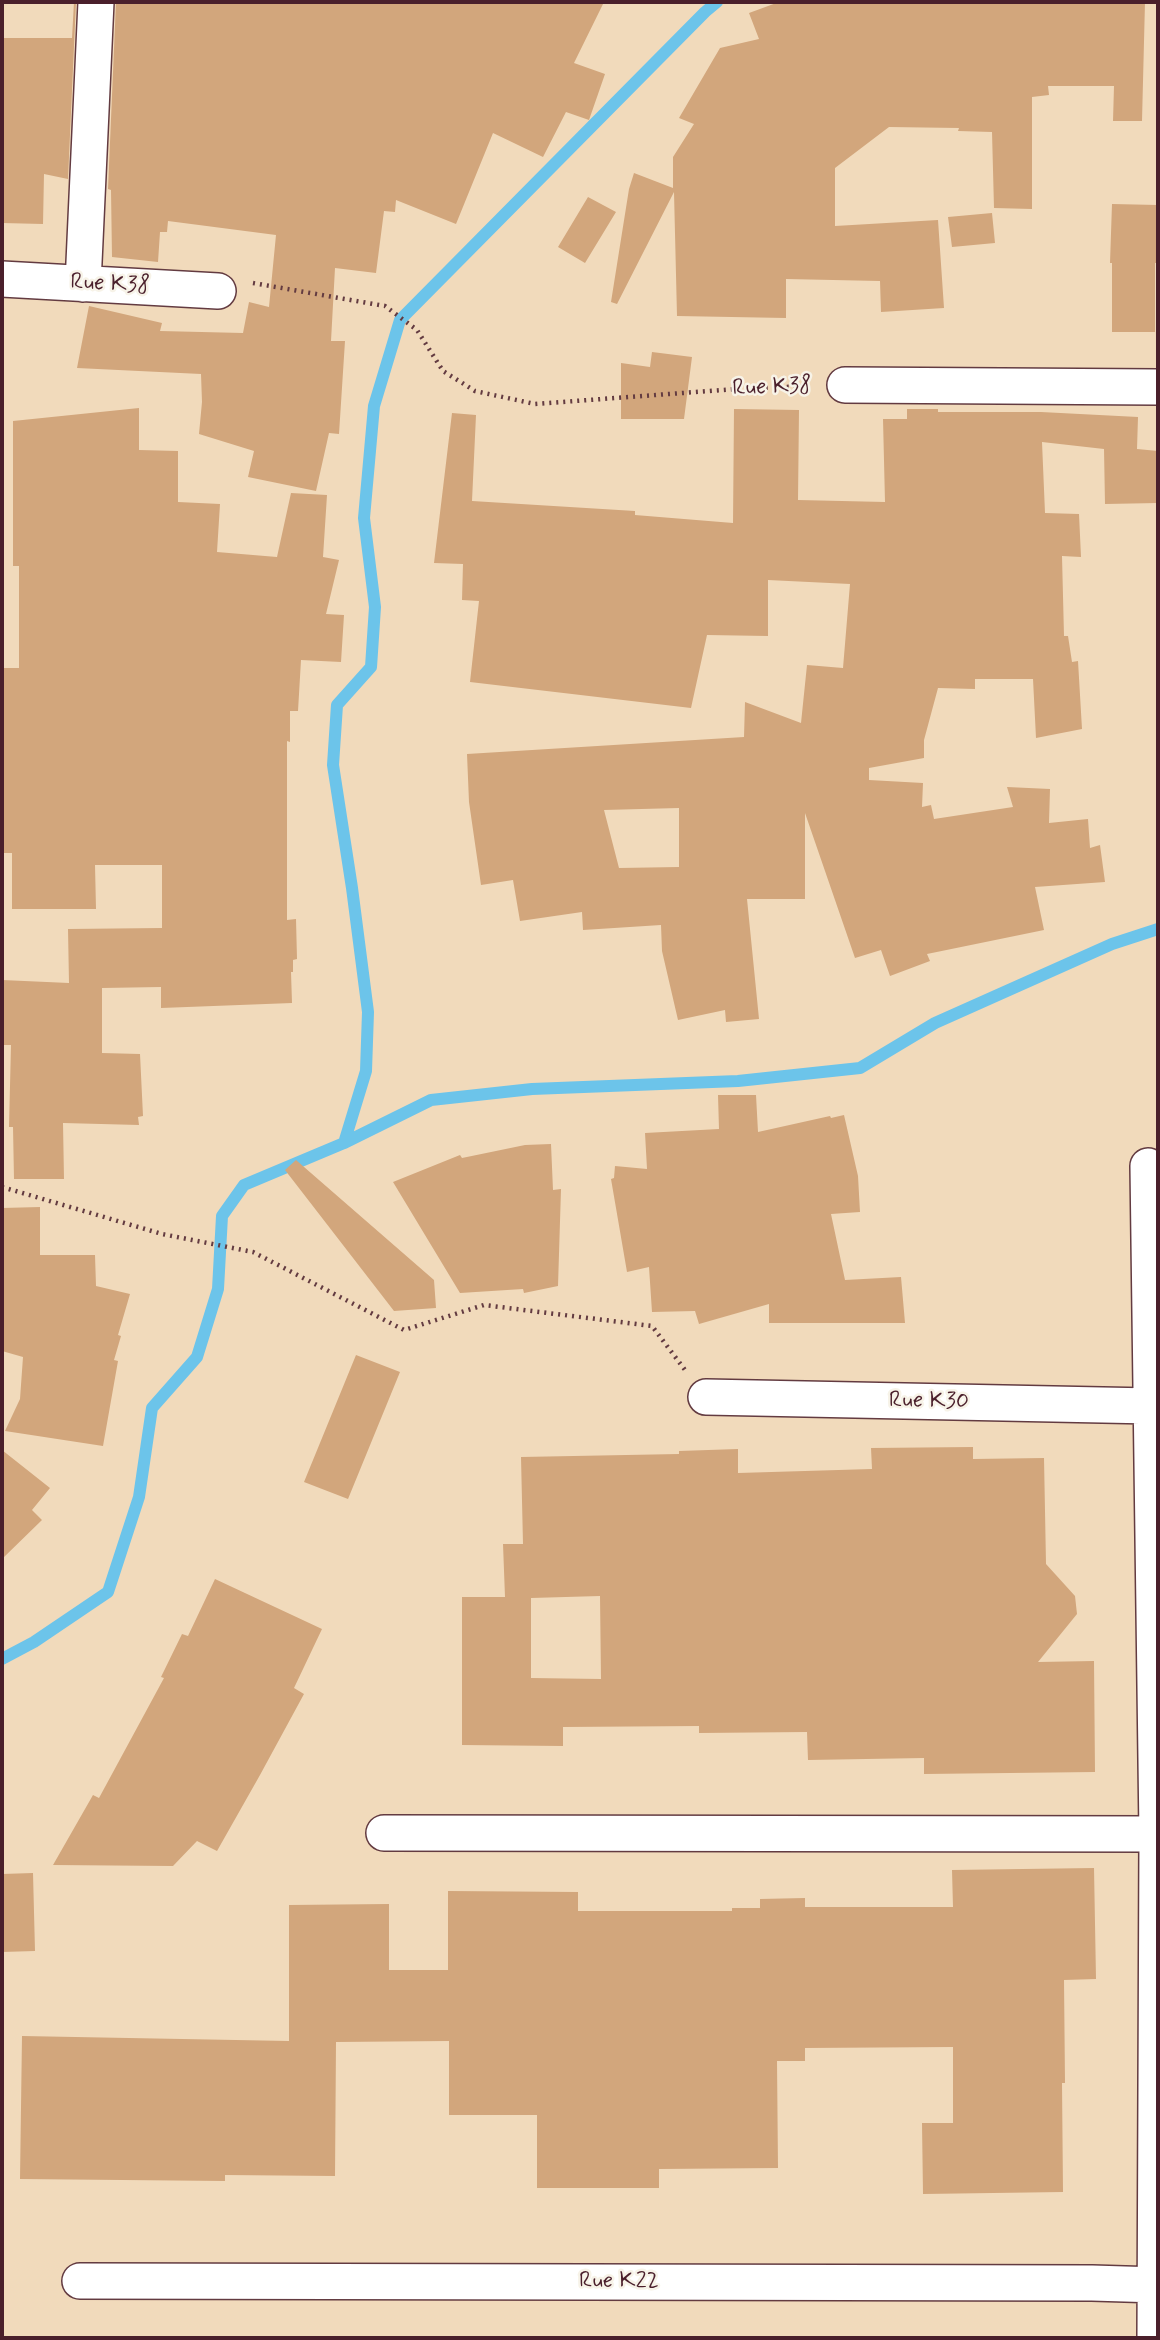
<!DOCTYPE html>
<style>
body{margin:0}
#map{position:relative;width:1160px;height:2340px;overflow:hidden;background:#f1dabb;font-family:Mynerve,sans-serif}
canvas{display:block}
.frame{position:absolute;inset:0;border:4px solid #4a1f2b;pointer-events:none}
</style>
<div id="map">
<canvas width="1160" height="2340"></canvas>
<div class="frame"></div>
</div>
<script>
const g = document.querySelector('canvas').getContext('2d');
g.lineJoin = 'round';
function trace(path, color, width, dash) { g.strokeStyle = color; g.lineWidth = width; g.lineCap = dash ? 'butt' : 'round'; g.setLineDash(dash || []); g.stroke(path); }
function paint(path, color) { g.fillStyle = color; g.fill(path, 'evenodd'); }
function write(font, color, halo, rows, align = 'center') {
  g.font = font + ' Mynerve,sans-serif'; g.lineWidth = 5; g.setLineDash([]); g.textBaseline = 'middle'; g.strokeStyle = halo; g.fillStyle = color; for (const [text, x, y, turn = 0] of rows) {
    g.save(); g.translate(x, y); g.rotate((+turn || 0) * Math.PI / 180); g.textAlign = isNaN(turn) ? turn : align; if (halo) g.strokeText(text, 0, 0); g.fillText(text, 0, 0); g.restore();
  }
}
const stream = new Path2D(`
 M344 1143 431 1100 532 1089 738 1081 860 1068 935 1023 1112 944 1158 929
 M2 1659 34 1642 108 1592 139 1497 152 1408 197 1357 218 1289 222 1216 244 1185 344 1143 366 1071 368 1012 352 888 333 765 337 705 371 667 375 607 364 518 374 406 400 320 705 12 717 2`);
const building = new Path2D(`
 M74 2H76L68 179 44 174 43 224 2 223V38H72Z
 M116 2H604L574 63 605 74 589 120 566 112 543 157 493 133 456 224 396 200 395 212 384 211 376 273 335 268 331 341H345L339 434 329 433 316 491 248 477 254 451 199 434 202 402 201 374 77 368 89 306 162 323 160 331 243 333 249 302 269 307 276 235 168 221 167 232H160L158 262 112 257 111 190 108 189Z
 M779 2H1145L1142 121H1113L1114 86H1048L1049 95 1032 97V209L994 208 992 132 958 131 959 128 889 127 835 168V226L938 220 944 308 881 312 880 281 786 279V318L677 316 674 192 617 304 611 302 629 189 634 173 673 188V157L694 124 679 118 720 48 759 39 749 13Z
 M588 197 616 212 585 263 558 247Z
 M1112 204 1158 205V263H1155V332H1112V263H1110Z
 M992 213 995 243 952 247 948 217Z
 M652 352 692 357 684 419H621V363L650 367Z
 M139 408V450L178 451V502L220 504 217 552 277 557 291 493 327 495 323 557 339 560 326 614 344 615 341 662 301 660 298 711H290V742L287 741V920L296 919 297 959 293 960V972H291L292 1003 161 1008V987L102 988V1053L140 1054 143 1116 138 1117 139 1125 63 1123 64 1179H14L13 1127H9L11 1045H2V980L69 983 68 929 162 928V865H95L96 909H12V853H2V720L4 668H19V566H13V421Z
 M734 409 799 410 798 500 885 502 883 419H907V409H938V412H1041L1138 417 1137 449 1158 451V503L1105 504 1104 449 1042 442 1045 513 1079 514 1081 557 1062 556 1064 636H1068L1072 662 1078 661 1082 729 1036 738 1033 679H975V689L938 688 924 740V758L869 768V780L923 783 922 807 931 805 934 819 1013 807 1007 787 1050 789 1049 823 1088 819 1090 848 1100 845 1105 882 1035 887 1044 930 927 954 930 961 890 976 881 950 855 958 805 813V899H747L759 1019 726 1022 725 1010 678 1020 662 951 661 925 583 930 582 912 520 921 513 880 481 885 469 802 467 754 744 737 745 702 801 723 807 665 843 668 850 584 768 580V636L707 635 691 708 470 682 479 601 462 600 463 564 434 563 452 413 476 415 472 501 635 511V515L733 523ZM679 808V867L619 868 604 810Z
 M718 1095H756L758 1132 830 1116 831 1118 844 1115 858 1176 860 1212 831 1214 845 1280 901 1277 905 1323H769V1304L699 1324 695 1311 652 1312 649 1267 627 1272 611 1179 614 1178 615 1166 647 1169 645 1133 719 1129Z
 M551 1144 553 1190 561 1189 558 1286 524 1293 523 1289 460 1293 393 1182 460 1155 462 1158 525 1145Z
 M296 1160 434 1280 436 1308 394 1311 285 1170Z
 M40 1207V1255H95L96 1286 130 1294 118 1335 121 1336 114 1360 118 1361 103 1446 5 1431 20 1399 23 1357 2 1351V1208Z
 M356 1355 400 1372 348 1499 304 1482Z
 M973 1447V1459L1044 1458 1046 1564 1075 1596 1077 1614 1038 1662 1094 1661 1095 1772 924 1774V1758L808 1760 807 1732 699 1733V1726L563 1727V1746L462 1745V1597H505L503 1544H523L521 1457 679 1454V1451L738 1449V1473L872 1469 871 1448ZM600 1596 601 1679 531 1678V1598Z
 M2 1450 50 1488 32 1510 42 1520 2 1559Z
 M215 1579 322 1629 294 1688 304 1694 260 1775 217 1851 197 1841 173 1866 53 1865 93 1795 99 1798 164 1678 161 1677 182 1634 188 1636Z
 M1094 1868 1096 1979 1064 1980 1065 2083H1062L1063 2192 923 2194 922 2123H953V2047L805 2048V2061H777L778 2168 659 2169V2188H537V2115H449V2041L336 2042 335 2176 225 2175V2181L20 2179 22 2036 289 2041V1905L389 1904V1970H448V1891L578 1892V1911H732V1908H760V1899L805 1898V1907H953L952 1870Z
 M33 1873 35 1951 2 1952V1874Z`);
const path = new Path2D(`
 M253 283 385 306 417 330 443 371 475 391 535 404 736 389 809 386
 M2 1187 162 1234 253 1252 404 1330 484 1305 652 1326 685 1370`);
const street = new Path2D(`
 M2 279 218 291
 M83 284 96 2
 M845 385 1158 387
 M1148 1166 1157 1834 1155 2338
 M706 1397 1152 1406
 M384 1833 1158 1834
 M80 2281 1092 2283 1158 2285`);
const streetNames = [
 ["Rue K38",110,285,3],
 ["Rue K38",772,388,-2],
 ["Rue K30",929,1402,1],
 ["Rue K22",619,2282]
];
trace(stream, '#6cc4ea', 12);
paint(building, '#d2a67c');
trace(street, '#633b41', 38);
trace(path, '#633b41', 4.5, [2, 5]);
trace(street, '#fff', 35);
write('23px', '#4a1f2b', '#f7f3e8', streetNames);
</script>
